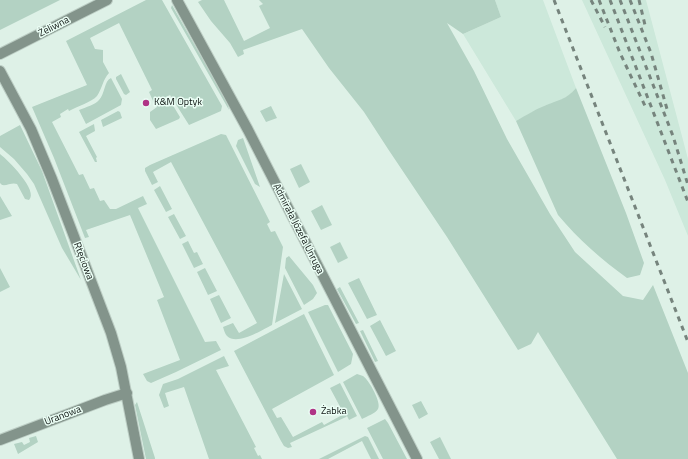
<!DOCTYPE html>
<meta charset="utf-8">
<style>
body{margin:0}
canvas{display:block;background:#def1e7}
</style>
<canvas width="688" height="459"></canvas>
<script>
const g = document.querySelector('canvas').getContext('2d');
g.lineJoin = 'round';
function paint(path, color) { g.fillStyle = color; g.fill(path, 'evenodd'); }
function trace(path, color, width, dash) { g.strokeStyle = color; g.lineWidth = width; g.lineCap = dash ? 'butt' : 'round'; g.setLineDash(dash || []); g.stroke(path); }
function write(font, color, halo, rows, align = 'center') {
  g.font = font + ' "Titillium Web",sans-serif'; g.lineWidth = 3; g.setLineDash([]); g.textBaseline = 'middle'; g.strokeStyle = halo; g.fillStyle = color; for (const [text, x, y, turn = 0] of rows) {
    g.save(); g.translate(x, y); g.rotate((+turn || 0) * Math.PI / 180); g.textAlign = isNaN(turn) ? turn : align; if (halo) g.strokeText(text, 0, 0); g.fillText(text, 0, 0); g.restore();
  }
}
const built = new Path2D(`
 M495 0H543L576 88 570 95 559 101 544 106 516 121 463 34 501 17Z
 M582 0H646L688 159V236L665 180Z`);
const green = new Path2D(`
 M0 0H60L0 30Z
 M146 0H162L222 106 221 111 189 125 170 95 154 103 149 92 152 90 119 23 90 38 95 49 103 50V62L109 73C103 79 102 89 97 96 92 102 76 107 69 111L68 109 60 114 61 117 52 122 79 175 83 174 90 189 94 188 100 201 104 200 110 209H116L143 196 147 204 138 208 205 342 216 341 221 350 176 372 151 383 147 381 143 374 180 360 157 300 164 297 130 215 86 230 89 237 85 238 54 158 32 107 87 85 66 41Z
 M202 0H224L244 41 270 28 259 6 263 4 259 0H495L501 17 463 34 447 23 474 71 507 139 550 214 575 252 623 296 643 300 653 285 688 373V459H617L538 332 531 344 518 350 447 237 388 149 364 112 329 68 302 29 243 50 244 54 238 57 230 43 211 21 198 2Z
 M172 5 227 102 229 110 171 8Z
 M121 74 130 92 126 95 124 94 116 79V77Z
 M111 78 122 99 121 105 86 124 79 110C86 107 95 105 99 100 105 94 104 81 111 78Z
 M576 88 626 213 644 263 640 275 627 278C602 260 578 239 558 215L516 121C525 116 534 110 544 106 558 100 566 100 576 88Z
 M169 99 180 117 179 119 156 129 150 120V112L157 107 156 105Z
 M271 106 277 118 266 122 260 111Z
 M118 111 120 112 122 118 103 127 101 120Z
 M94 124 95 131 86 136 97 157 96 158 97 162H95L79 132Z
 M20 125 42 171 81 280 62 248 34 184 27 174 14 159 0 147V136Z
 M221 134 226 135 270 222 267 224 271 232 275 231 283 247 272 325C262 330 237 346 227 336 225 334 224 330 223 327L233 323 239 333 257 323 171 162 153 172 158 182 152 185 145 171V168L150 165Z
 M243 138 260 187 255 184 236 146 238 140Z
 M0 154C8 160 39 191 29 200L25 199 17 184C12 182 7 186 2 185L0 183Z
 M301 164 310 182 299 188 290 169Z
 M160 186 172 209 166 212 154 190Z
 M0 196 12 216 0 220Z
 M322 205 332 225 321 230 311 211Z
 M174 214 186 236 180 239 168 217Z
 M188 241 194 253 197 252 203 264 194 268 182 244Z
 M340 242 348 258 338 263 330 247Z
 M289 256 313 285 317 293 313 299 304 305 285 268 286 258Z
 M0 268 10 287 0 292Z
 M205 268 217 291 208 295 197 272Z
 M284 274 302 309 275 323Z
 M359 278 377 315 367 319 348 283Z
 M340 287 359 323 356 324 337 289Z
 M219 295 231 318 221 323 210 299Z
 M325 305H328L353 354 351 364 338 372 308 312Z
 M304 314 334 375 272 409 277 418 281 417 293 437 322 422 324 425 344 414 330 388 340 383 357 416 349 420 347 416 346 417 290 443 292 447 288 448 284 446 281 441 234 351Z
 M380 320 396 351 386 356 370 326Z
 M363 330 378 361 375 362 360 331Z
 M224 356 229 366 216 370 256 447 254 448 258 456 260 455 262 459H209L184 387 165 393 169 406 164 408 159 395 163 384 178 379Z
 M357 374C359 375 361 375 363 376 369 380 382 403 378 409 375 414 367 416 362 419L343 382Z
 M421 401 428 414 419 419 412 405Z
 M137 402 155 458V459H146L135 405Z
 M385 419 388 423 407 459H383L367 428Z
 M36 436 38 442 18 454 14 444 22 442 24 445 30 442 29 438Z
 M365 436 368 437 379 459H371L362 441 328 459H319Z
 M440 437 451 459H439L430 442Z`);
const minor = new Path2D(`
 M0 54 107 0
 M0 71 31 129 52 179 111 333 121 367 139 459
 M0 440 105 400 127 393`);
const tertiary = new Path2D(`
 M177 0 248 130 417 459`);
const rail = new Path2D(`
 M554 0 688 342
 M591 0 605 27
 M599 0 620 53 646 108
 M610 0 688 202
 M620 0 673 136 688 185
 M630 0 651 53 667 109
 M639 0 645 25`);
const markers = [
 [146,103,4,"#b03486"],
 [313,412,4,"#b03486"]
];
const streetNames = [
 ["Żeliwna",54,27,-27],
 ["Admirała Józefa Unruga",298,229,63],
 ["Rtęciowa",83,261,69],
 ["Uranowa",63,416,-21]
];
const poiNames = [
 ["K&M Optyk",154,103],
 ["Żabka",321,412]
];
paint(built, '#cce8da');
paint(green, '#b3d2c3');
trace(minor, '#bdcec5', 12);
trace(tertiary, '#bdcec5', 12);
trace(minor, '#83948b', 10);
trace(tertiary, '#83948b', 10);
trace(rail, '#76847d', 3, [5, 5]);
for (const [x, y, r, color] of markers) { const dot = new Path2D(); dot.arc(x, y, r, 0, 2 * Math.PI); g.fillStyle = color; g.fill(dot); trace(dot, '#ebfef5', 1.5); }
write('10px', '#0e1512', '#ebfef5', streetNames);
write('10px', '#0e1512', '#ebfef5', poiNames, 'left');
</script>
